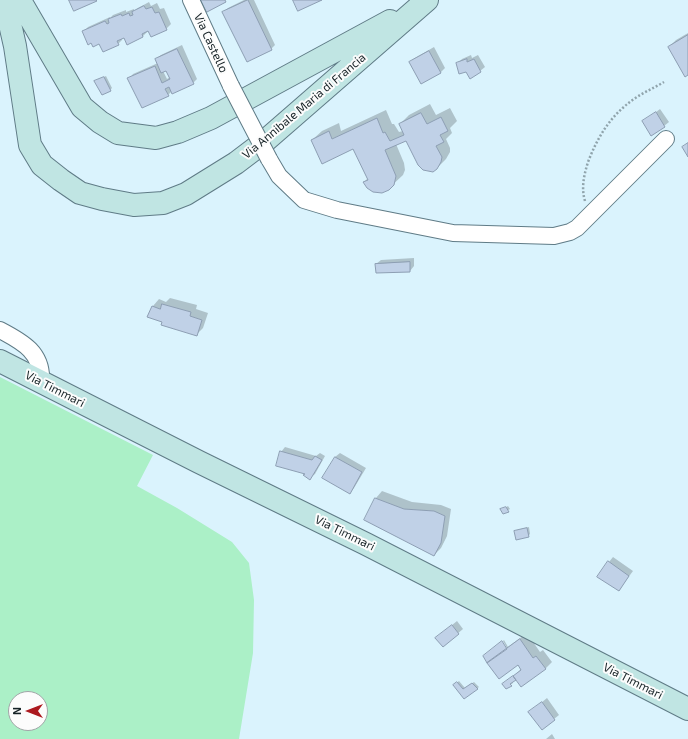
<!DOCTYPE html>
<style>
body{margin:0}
#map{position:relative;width:688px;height:739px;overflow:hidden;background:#daf3fd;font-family:"Exo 2",sans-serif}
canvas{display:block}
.north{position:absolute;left:8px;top:691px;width:40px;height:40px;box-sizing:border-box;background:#fcfcfc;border:1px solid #a0a4a6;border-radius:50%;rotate:270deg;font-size:11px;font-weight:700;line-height:16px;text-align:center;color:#152125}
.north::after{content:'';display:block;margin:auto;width:14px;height:18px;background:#ac191f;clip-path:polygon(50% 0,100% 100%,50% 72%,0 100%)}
</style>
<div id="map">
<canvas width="688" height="739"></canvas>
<div class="north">N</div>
</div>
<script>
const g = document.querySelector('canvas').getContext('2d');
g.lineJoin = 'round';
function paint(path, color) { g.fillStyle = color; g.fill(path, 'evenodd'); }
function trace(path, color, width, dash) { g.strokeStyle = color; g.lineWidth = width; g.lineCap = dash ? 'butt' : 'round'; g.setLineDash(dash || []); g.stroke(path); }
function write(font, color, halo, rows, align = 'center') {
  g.font = font + ' "Exo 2",sans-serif'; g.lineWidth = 4; g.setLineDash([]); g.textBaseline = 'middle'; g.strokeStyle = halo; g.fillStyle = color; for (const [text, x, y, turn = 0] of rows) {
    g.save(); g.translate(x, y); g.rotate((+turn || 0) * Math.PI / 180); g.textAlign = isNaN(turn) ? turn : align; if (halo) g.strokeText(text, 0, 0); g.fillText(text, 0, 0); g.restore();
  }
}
const green = new Path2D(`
 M0 377 153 455 137 486 177 508 232 542 249 563 254 600 253 653 239 739H0ZM16 699H40V723H16Z`);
const shadow = new Path2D(`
 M244 0H254L275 45 271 49 224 12 228 8Z
 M149 2 151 6 157 3 160 9 164 8 171 24 166 29 149 30 142 37H124L122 38V40L118 44 100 43 83 32 88 27 110 17V18L113 15 126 10V12L134 9V11L138 8Z
 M688 33V74L669 47 676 40Z
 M182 45 197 79 193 83 172 91 168 95 129 79 133 74 158 63 156 59 161 55ZM166 69 170 77 167 79 163 71Z
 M434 47 445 68 441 72 422 83 410 62 415 58Z
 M471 55 472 58 478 55 485 67 480 71H467L457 64 462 59Z
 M106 76 112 88 110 90 97 80Z
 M430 104 436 115 450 108 457 121 450 128 452 133 446 139 450 148V152L446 159 437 168 407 139 396 144 404 163 405 170 403 175 388 189 364 182 368 178 354 148 312 140 322 131 339 123 341 131 386 110 392 124H394L399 132 403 131 400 124 409 115Z
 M660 109 669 122 664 126 643 122Z
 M414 258V266L410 271 376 264 381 260Z
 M170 298 197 305 196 309 208 313 203 328 196 335 149 317 153 306 159 299 166 302Z
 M285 447 316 456 320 453 325 456 315 474 310 478 306 473 281 452Z
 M340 453 366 468 354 488 350 493 335 457Z
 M382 491 412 502 441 505 451 509 447 536 441 548 434 555 365 520 376 498Z
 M508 506 510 509 503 513 501 510Z
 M529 527 530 534 528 536 515 532 517 530Z
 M613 557 633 571 619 590 609 562Z
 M457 621 463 629 443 646 441 634Z
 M527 633 540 652 543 650 552 662 545 669 512 681 513 683 506 688 516 674 521 669 505 648H507L503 641 504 640 508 647Z
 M459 681 465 688 474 682 479 687 465 698 454 685Z
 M547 698 559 715 554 719 530 712Z
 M552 734 555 739H546Z`);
const building = new Path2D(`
 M69 0H96L97 1 74 11Z
 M201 0H225L226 2 207 12Z
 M248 0 272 50 247 62 222 12Z
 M293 0H322L298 11Z
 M144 6 146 9 152 7 155 13 159 12 167 30 151 37 148 31 142 34 143 37 127 45 124 38 117 41 119 45 103 52 99 44 93 47 91 43 88 45 82 31 105 21 107 24 109 23 108 19 121 14 122 16 129 13 130 16 133 15 132 12Z
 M688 35V75L685 77 668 47Z
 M177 49 194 84 172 94 169 87 165 89 169 96 142 108 127 78 155 66 162 83 170 79 166 71 161 73 155 59Z
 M429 51 441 73 421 84 409 62Z
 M467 59V62L474 59 481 72 470 79 466 72 459 74 456 63Z
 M104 77 111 91 102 95 94 81Z
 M656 112 665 127 651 136 642 121Z
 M421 113 427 124 441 117 448 131 440 135 444 142 436 146 442 157 441 162 437 169 433 172 423 170 418 165 406 141 385 150 396 176 394 185 389 190 382 193 373 192 367 188 363 182 368 180 353 149 322 164 311 140 329 131 332 139 377 118 383 133 385 132 390 141 404 135 399 124Z
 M688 143V157L682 147Z
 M410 262V272L376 273 375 264Z
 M162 304 191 312 190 316 202 320 197 336 161 325 162 322 147 317 152 306 160 309Z
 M280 451 312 460 315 456 322 460 310 480 303 475 305 474 276 466Z
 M335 457 362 472 350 494 322 478Z
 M375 498 404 509 434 511 445 516 441 543 434 556 364 520Z
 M506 507 509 512 503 514 500 509Z
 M527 528 529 537 516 540 514 531Z
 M608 561 629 576 619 591 597 577Z
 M452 625 459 634 443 647 435 638Z
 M520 639 533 658 536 656 546 669 521 687 513 676 521 670 518 665 499 679 487 663Z
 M502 641 507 649 487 663 483 656Z
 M513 676 516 680 510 684 512 686 506 689 502 684Z
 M457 682 463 689 472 683 478 689 464 699 453 685Z
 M542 702 555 720 542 730 528 712Z`);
const path = new Path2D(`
 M585 201C581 188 584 175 588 162 598 136 611 115 634 99 644 92 654 88 664 82`);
const street = new Path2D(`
 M191 0 231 86
 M269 159 279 176 304 200 337 210 453 233 554 236 570 232 577 228 666 139
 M0 330C23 342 43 353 41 382`);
const secondary = new Path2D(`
 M6 0 10 24 15 46 30 145 42 165 61 180 80 193 102 199 134 205 163 203 186 194 236 163 265 141 427 0
 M18 0 22 4 82 107 100 122 118 133 156 138 178 132 211 118 390 21
 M0 361 199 462 366 544 688 709`);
const streetBridge = new Path2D(`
 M231 86 269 159`);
const streetNames = [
 ["Via Castello",211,43,65],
 ["Via Annibale Maria di Francia",304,106,-40],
 ["Via Timmari",55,389,27],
 ["Via Timmari",345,533,26],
 ["Via Timmari",633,681,27]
];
paint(green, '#abf0c7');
paint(shadow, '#0003');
paint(building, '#c0d1e7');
trace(building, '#8d9eb3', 1);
trace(street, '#5f7b86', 18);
trace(secondary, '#5f7b86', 24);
trace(path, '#90a4ac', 2.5, [2, 2]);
trace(street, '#fff', 16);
trace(secondary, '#c0e5e3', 22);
trace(streetBridge, '#5f7b86', 18, []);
trace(streetBridge, '#fff', 16);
write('12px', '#152125', '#fcfcfc', streetNames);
</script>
